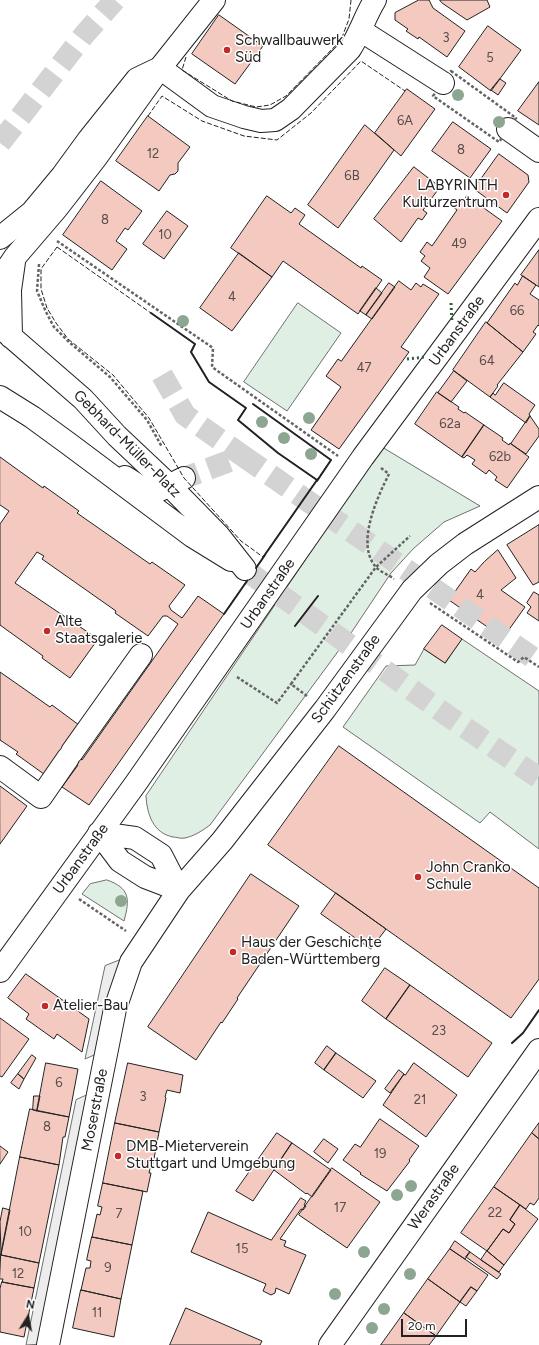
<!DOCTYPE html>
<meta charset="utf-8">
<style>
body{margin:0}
#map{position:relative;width:539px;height:1345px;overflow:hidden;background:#fff;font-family:Figtree,sans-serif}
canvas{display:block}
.north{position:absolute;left:8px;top:1297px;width:40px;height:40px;-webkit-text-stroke:3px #fff;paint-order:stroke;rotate:11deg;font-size:11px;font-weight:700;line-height:16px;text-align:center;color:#222}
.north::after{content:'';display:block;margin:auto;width:14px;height:18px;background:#222;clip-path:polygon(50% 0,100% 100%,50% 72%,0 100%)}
.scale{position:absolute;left:401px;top:1319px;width:66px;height:18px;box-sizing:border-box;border:2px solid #222;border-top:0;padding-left:5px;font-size:12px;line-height:14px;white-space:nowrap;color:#222;-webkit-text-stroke:3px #fff;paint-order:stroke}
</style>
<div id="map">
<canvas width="539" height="1345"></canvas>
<div class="north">N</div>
<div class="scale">20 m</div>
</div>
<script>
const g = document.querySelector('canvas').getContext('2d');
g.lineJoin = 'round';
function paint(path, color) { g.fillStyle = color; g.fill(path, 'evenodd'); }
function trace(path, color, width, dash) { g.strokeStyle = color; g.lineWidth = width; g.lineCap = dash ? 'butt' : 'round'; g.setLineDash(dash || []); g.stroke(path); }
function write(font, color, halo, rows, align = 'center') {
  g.font = font + ' Figtree,sans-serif'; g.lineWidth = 3; g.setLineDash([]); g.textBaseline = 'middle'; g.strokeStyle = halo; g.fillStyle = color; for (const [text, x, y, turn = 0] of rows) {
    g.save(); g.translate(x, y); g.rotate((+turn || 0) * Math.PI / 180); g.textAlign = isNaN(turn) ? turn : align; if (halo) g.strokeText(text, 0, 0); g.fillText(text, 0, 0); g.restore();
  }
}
const green = new Path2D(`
 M298 303 341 333 287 411 244 382Z
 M382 447 480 506 444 522 413 549 391 573 345 642 210 825C202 831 194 836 185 838 181 839 176 837 173 837 153 833 147 814 146 796Z
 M462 639 539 691V849L490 812 480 823 343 727 386 666 415 665 424 649 445 663Z
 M107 880C130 888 130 899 124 921L82 894 90 884Z`);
const parking = new Path2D(`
 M125 958 101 1052 85 1059 105 966Z
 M94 1092 43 1344 26 1345 76 1100Z`);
const building = new Path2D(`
 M419 0H429L433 8 465 31 447 57 419 37 418 39 406 31 408 29 395 20V13Z
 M440 0H487L490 7 467 20 442 3Z
 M219 15 263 46 235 84 192 54Z
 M488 26 521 50 491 91 459 67Z
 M500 79 506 83 498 95 491 90Z
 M539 82V125L518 111Z
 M407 89 435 109 401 156 375 133Z
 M148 116 190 147 178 163V171L175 174 170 175 159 191 116 161Z
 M453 122 491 149 470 178 432 151Z
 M365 125 394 150 370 184 338 228 308 205Z
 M499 154 528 175 529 182 507 213 474 189Z
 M414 167 440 187 423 210 427 213 422 220 418 218 401 242 374 219Z
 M101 181 142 211 128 230 125 228 116 241 127 249 112 270 63 235Z
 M267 196 291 213 295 208 305 215 299 224 361 268 362 266 382 280 358 314 283 261 272 277 231 248Z
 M467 196 502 221 448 294 424 277 430 268 421 261 425 256 420 252 427 242 432 246 457 210 453 207 459 198 463 201Z
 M167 211 188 226 164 259 143 244Z
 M539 250V287L521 275Z
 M239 253 272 277 232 331 200 308Z
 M523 276 536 285 530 294 539 300V326L538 325 533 332 536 334 523 352 487 323 515 283 517 285Z
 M399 281 411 290 416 283 421 287 423 284 439 294 401 347 409 352 339 449 311 430 341 387 326 376 338 359 341 361Z
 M389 283 395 287 372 319 366 315Z
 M376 288 382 293 366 315 360 311Z
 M486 322 523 352 497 385 498 386 490 397 453 370Z
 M454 371 467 381 451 402 438 393Z
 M504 383 535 405 529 414 530 416 526 423 490 397 493 393 495 395Z
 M437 392 459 407 458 409 464 413 465 412 484 425 462 457 415 424Z
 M530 416 539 429V436L526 454 511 444Z
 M484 425 503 438 502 440 509 445 510 443 529 457 507 488 495 480 497 477 489 470 486 474 472 464 475 460 467 455 464 458 462 457Z
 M0 457 43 488 44 486 79 511 77 513 150 564 152 562 185 585 169 606 171 610 182 618 198 596 224 614 89 805 62 787 78 765 68 758 48 777 16 754 18 752 0 740V672L50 707 52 705 83 728 72 752 82 760 178 624 167 616H163L148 636 115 613 116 611 42 559 44 556 37 552 15 583 98 639 70 678 42 658 43 656 0 625V524L9 511 0 505Z
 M539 525V582L533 585 507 545Z
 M498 550 516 578 501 590 525 607 503 638 449 600 471 569 475 572 484 562Z
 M534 592 539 595V621L527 613 531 607 527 603Z
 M442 625 462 639 445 663 424 649Z
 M339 746 539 888V979L511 1018 268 845Z
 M0 786 27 806 0 844Z
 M251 874 299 906 237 998 238 999 222 1023 221 1022 196 1060 148 1027Z
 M336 893 386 929 371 949 321 914Z
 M385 968 410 985 386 1019 362 1001Z
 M26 974 89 1019 82 1052 57 1034 54 1039 26 1019 29 1014 8 998Z
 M410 985 492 1043 468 1077 386 1019Z
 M0 1018 29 1039 2 1077 0 1076Z
 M327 1046 336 1053 324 1070 315 1063Z
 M336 1053 376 1081 363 1098 324 1070Z
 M32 1055 36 1058 24 1079 18 1074Z
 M46 1063 78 1069 69 1117 37 1111Z
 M128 1063 183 1075 180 1093 167 1090 165 1097 166 1098 159 1132 115 1123Z
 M414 1063 457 1095 426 1137 383 1105 404 1074 405 1075Z
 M399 1070 404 1074 390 1093 385 1089Z
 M18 1074 24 1079 19 1089 11 1083Z
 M34 1096H40L37 1111 33 1110Z
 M30 1109 69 1117 65 1137H63L59 1165 20 1157Z
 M380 1119 419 1146 409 1160 410 1161 387 1191 360 1174 361 1173 343 1160 355 1144 360 1147Z
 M115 1123 159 1132 153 1164H151L149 1173H151L147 1192 103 1183Z
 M539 1123V1139L532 1133Z
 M277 1133 292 1143 253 1201 236 1191Z
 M532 1133 539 1139V1198L534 1205 530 1203 526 1209 494 1187Z
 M324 1139 338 1149 328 1163 314 1152Z
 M292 1143 331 1170 312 1197 307 1193 306 1194 274 1170Z
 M0 1146 8 1152 0 1164Z
 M20 1157 59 1165 39 1263 1 1255Z
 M332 1168 380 1202 347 1248 299 1215Z
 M103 1183 143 1191 132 1245 92 1237 97 1214 100 1215 102 1207 98 1206Z
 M494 1187 520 1205 510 1220 515 1224 509 1233 503 1229 487 1251 461 1233Z
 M301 1198 306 1201 304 1205 306 1206 303 1210 301 1209 280 1239 286 1241 284 1246 306 1255 289 1294 276 1288 275 1293 271 1295 263 1291 266 1284 191 1252 208 1212 271 1240Z
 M520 1205 538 1219 504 1265 487 1251 503 1229 509 1233 515 1224 510 1220Z
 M3 1208 10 1210 1 1255 0 1222Z
 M92 1237 132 1245 121 1299 81 1290 86 1268H90L91 1261 87 1260Z
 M455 1241 470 1252 465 1259 450 1249Z
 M450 1249 488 1275 477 1291 471 1287 460 1302 428 1279Z
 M487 1251 504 1265 499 1272 481 1260Z
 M470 1252 501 1274 497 1279 466 1257Z
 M1 1255 39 1263 34 1288 2 1282 3 1279H0Z
 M428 1279 460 1302 436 1336 404 1313Z
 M2 1282 34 1288 24 1337 0 1332V1289Z
 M471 1287 477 1291 466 1306 460 1302Z
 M81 1290 121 1299 114 1337 73 1328Z
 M186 1308 262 1341 260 1345H170Z
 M404 1313 436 1336 429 1345H381Z`);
const minorTunnel = new Path2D(`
 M162 375 185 415 243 456 184 478
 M243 456 539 662`);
const majorTunnel = new Path2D(`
 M0 143 84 35 115 0
 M251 574 448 716 539 778`);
const path = new Path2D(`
 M451 71 516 118 499 142 433 96Z
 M57 241 213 348 212 367 338 456
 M39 264 37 291 46 312 54 327 69 342 110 377 147 420 162 447
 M381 468 389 474C378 496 355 544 376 567 380 572 389 575 394 579
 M430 603 518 662 524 657 539 667
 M237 677 277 703 291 684
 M307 696 291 684 376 567 410 536
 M79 899 126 931`);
const minor = new Path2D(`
 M360 30 443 83
 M508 129 539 151
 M0 238 32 212 62 176 89 139 137 79 160 68 212 106 244 117 261 121 275 120 291 109 350 49C360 34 365 16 375 0
 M125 477 144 489 154 493 184 478
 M72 752 141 655
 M0 767 41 797 68 758
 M99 833 135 838 161 855 179 890
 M99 833 120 861 145 877 179 890
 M0 971 136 783 363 457 539 219
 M48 1345 115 1009 131 962 179 890 222 841 325 709 412 590 439 564 465 544 539 497
 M330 1345 539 1050`);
const major = new Path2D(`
 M0 279 15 257 57 208 95 159 160 68 214 0
 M0 327 83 399 117 436 169 485 219 536 245 569
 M11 337 10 290 14 262
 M0 397 32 417 69 444 192 536 231 560`);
const hedge = new Path2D(`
 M451 303 452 323
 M407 359 425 357`);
const fence = new Path2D(`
 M186 57 182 70 232 101 256 107 270 105 286 96 341 40 349 19 351 0
 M148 116 162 96 202 121 244 136 277 140 311 113 361 61 405 91
 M57 247 195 344 191 352 209 382 246 408 238 420 278 453 317 480 263 557 241 541 184 478 149 418 113 375 68 339 56 323 47 308 41 289V269Z
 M316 481 332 459
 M257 566 264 556
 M224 614 248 579`);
const wall = new Path2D(`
 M151 313 195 344 191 352 209 382 246 408 238 420 278 453 317 480 264 556
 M253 404 331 460 317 481
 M256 568 265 555
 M224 614 247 581
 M295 626 318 596
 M512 1043 523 1033 539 1010`);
const trees = [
 [458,95],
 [499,122],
 [183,321],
 [309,418],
 [262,422],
 [284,438],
 [311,454],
 [121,901],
 [411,1186],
 [397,1195],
 [364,1252],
 [410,1274],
 [335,1294],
 [384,1309],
 [372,1328]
];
const markers = [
 [227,50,4,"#c62828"],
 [506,195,4,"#c62828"],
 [47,631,4,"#c62828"],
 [418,877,4,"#c62828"],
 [233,952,4,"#c62828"],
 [45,1006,4,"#c62828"],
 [118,1156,4,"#c62828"]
];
const numberNames = [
 ["3",446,38],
 ["5",490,58],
 ["6A",405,121],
 ["8",461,150],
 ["12",153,154],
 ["6B",352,176],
 ["8",105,220],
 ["10",165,235],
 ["49",459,244],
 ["4",232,297],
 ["66",517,311],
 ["64",487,361],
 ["47",364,368],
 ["62a",450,424],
 ["62b",500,457],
 ["4",480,595],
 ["23",439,1031],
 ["6",59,1083],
 ["3",143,1097],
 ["21",420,1100],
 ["8",47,1127],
 ["19",380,1154],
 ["17",340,1208],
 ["22",495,1213],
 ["7",119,1214],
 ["10",25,1232],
 ["15",242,1249],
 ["9",108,1268],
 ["12",18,1274],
 ["11",97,1313]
];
const poiNames = [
 ["Schwallbauwerk",235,41],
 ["Süd",235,58],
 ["LABYRINTH",498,186,"right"],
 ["Kulturzentrum",498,203,"right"],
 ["Alte",55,622],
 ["Staatsgalerie",55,639],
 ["John Cranko",426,868],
 ["Schule",426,885],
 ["Haus der Geschichte",241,943],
 ["Baden-Württemberg",241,960],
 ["Atelier-Bau",53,1006],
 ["DMB-Mieterverein",126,1147],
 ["Stuttgart und Umgebung",126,1164]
];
const streetNames = [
 ["Urbanstraße",457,331,-54],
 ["Gebhard-Müller-Platz",127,444,45],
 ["Urbanstraße",268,594,-55],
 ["Schützenstraße",346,679,-54],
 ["Urbanstraße",81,859,-54],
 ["Moserstraße",95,1110,-79],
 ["Werastraße",434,1197,-55]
];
paint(green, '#e0efe3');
trace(green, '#6f6f6f', 1);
paint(parking, '#ededed');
trace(parking, '#6f6f6f', 1);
paint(building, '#f3c9c0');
trace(building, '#222', 1);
trace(minorTunnel, '#d3d3d3', 22, [22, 11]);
trace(majorTunnel, '#d3d3d3', 22, [22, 11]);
trace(minor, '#222', 24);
trace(major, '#222', 24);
trace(path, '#646464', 2.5, [3, 2]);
trace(minor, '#fff', 22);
trace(major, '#fff', 22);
trace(hedge, '#2f5e38', 3, [2, 3]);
trace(fence, '#222', 1, [5, 2]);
trace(wall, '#222', 2);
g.fillStyle = '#8da692';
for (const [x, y] of trees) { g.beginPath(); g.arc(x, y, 6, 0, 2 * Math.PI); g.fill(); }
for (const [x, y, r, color] of markers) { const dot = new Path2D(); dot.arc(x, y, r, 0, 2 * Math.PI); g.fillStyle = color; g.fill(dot); trace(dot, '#fff', 1.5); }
write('13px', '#564c4a', null, numberNames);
write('15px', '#222', '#fff', poiNames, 'left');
write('15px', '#222', '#fff', streetNames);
</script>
